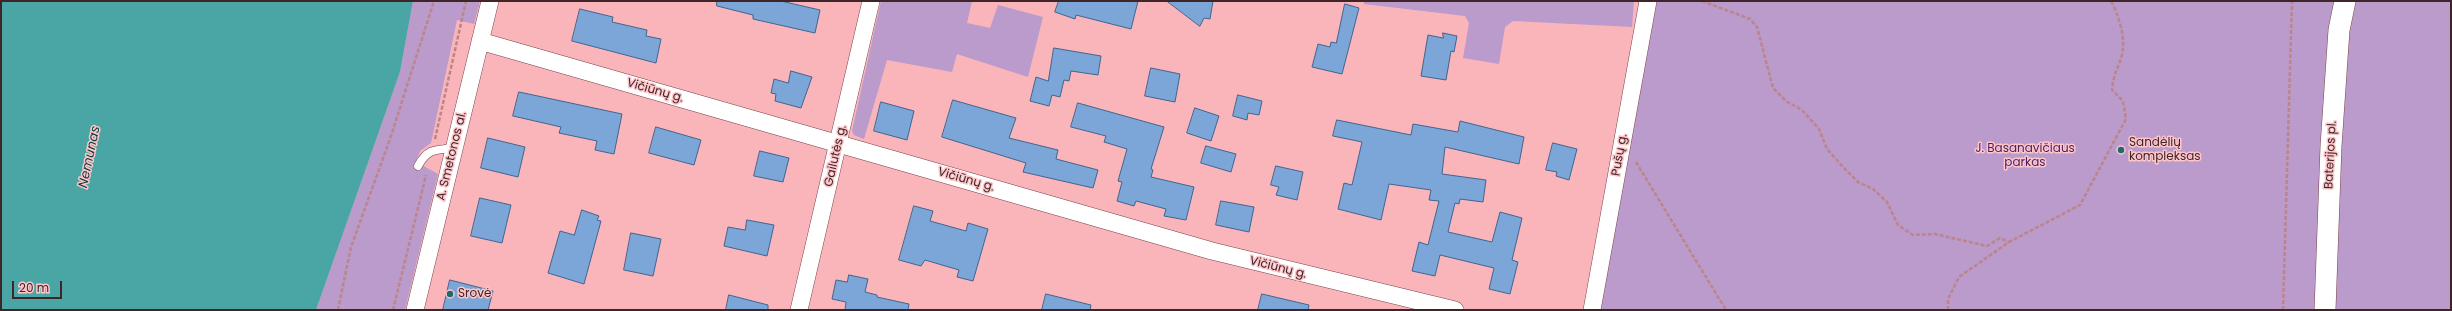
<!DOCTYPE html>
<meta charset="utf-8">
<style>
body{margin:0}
#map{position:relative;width:2452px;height:311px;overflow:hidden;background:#f9b5ba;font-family:Poppins,sans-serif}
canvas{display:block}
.frame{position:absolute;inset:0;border:2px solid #3f2528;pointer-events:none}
.scale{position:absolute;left:12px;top:281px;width:50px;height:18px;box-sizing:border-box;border:2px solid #3f2528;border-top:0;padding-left:5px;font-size:12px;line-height:14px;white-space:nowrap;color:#3f2528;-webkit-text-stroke:3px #fec6ca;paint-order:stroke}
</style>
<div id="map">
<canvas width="2452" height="311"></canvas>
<div class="frame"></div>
<div class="scale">20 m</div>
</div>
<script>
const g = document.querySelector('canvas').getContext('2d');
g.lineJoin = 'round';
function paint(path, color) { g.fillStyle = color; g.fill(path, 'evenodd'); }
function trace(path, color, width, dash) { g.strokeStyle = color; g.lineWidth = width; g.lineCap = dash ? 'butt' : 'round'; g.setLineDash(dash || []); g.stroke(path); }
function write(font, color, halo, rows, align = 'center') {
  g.font = font + ' Poppins,sans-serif'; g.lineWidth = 3; g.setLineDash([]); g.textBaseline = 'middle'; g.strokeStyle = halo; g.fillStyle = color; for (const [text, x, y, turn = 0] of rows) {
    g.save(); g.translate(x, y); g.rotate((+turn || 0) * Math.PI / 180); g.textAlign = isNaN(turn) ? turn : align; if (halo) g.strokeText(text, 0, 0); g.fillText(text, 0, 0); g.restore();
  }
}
const green = new Path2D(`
 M413 1H480L474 24 457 20 431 143 420 151 416 162 438 174 405 310H316L400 72Z
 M881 1H972L967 23 990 28 998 5 1043 17 1028 77 957 54 952 72 887 60 864 139 854 135 852 131Z
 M1364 1H1634L1632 27 1513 21 1505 27 1499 64 1463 58 1469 23 1465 16 1364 4Z
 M1654 1H2451V310H1599Z`);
const water = new Path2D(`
 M1 1H413L400 72 316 310H1Z`);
const building = new Path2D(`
 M717 1H781L820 10 815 33 753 19V15L717 6Z
 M1059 1H1138L1131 29 1076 15 1075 19 1055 12Z
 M1167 1H1213L1210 19 1204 18 1200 26Z
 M1345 4 1359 8 1342 74 1312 67 1318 44 1330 47 1331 42 1336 43Z
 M580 9 613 17 612 22 647 30 646 36 661 39 656 63 572 41Z
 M1443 33 1457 36 1454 52 1451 51 1446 80 1421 76 1428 35 1443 38Z
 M1054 48 1101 56 1098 75 1071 71 1069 81 1064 80 1060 97 1052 95 1049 106 1030 101 1036 77 1048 81Z
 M1151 68 1180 74 1175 102 1145 96Z
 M791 71 812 77 801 108 775 101 776 94 771 93 774 79 788 83Z
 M519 92 622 114 614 154 595 150 597 141 559 133 561 127 513 116Z
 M1238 95 1262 101 1259 115 1248 113 1247 120 1233 116Z
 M953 100 1016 118 1009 138 1058 150 1056 159 1098 170 1093 188 1023 172 1026 163 942 137Z
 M881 102 914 111 907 140 874 131Z
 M1078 103 1164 127 1151 169 1153 170 1151 177 1194 187 1186 220 1164 216 1166 209 1136 201 1134 206 1117 201 1122 182 1118 181 1127 149 1104 142 1106 136 1071 127Z
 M1195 108 1219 116 1211 141 1187 133Z
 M1337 120 1411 135 1413 124 1458 132 1460 121 1524 137 1519 164 1445 147 1442 174 1486 180 1483 202 1460 199 1459 204 1455 203 1448 232 1492 242 1500 212 1522 218 1512 260 1518 262 1510 294 1489 289 1494 268 1440 255 1435 276 1412 271 1419 242 1428 245 1439 201 1429 200 1431 190 1389 184 1381 220 1338 209 1344 183 1352 185 1362 142 1333 136Z
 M656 127 701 140 694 165 649 153Z
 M488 138 525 147 518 177 481 168Z
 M1553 143 1577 149 1569 180 1556 176 1557 172 1546 170Z
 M1206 146 1236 154 1231 172 1201 163Z
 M760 151 789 158 783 182 754 176Z
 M1276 166 1303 172 1297 200 1276 195 1279 187 1271 185Z
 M480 198 511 205 502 243 471 236Z
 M1221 201 1254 207 1249 232 1216 225Z
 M914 206 933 211 930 221 966 231 968 223 988 229 973 281 957 277 959 270 925 260 921 266 899 260Z
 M582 210 599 216 597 220 601 221 584 284 548 273 560 231 574 235Z
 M747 220 774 225 767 256 724 246 728 227 745 230Z
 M631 233 661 239 653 276 624 270Z
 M849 275 868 279 865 292 877 295V297L909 304 908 310H845L846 302 832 299 836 280 847 282Z
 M450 280 493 291 488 310H443Z
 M1046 294 1091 305 1090 310H1042Z
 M1262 294 1309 305 1308 310H1258Z
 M729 295 768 305V310H726Z`);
const path = new Path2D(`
 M1702 1 1750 19 1757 27 1773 88 1786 101 1802 110 1819 129 1827 149 1844 168 1858 182 1873 189 1887 202 1898 225 1913 235 1935 234 1987 246 2000 238 2009 242
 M435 139 466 1
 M1636 162 1726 310
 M338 310 351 247 390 139 434 1
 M393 310 426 175
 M1948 310V299L1959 277 2009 242 2080 205 2126 119 2123 101 2112 90C2113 76 2118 68 2122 55 2126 38 2119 16 2111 1
 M2283 310 2292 1`);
const service = new Path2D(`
 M418 166C428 148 435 150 455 148`);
const minor = new Path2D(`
 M480 41 1212 251 1455 310
 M415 310 490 1
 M799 310 871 1
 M1592 310 1648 1`);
const tertiary = new Path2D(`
 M2325 310 2331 146 2339 30 2345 1`);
const markers = [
 [2121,150,4,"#1f6b6a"],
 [450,294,4,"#1f6b6a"]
];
const streetNames = [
 ["Vičiūnų g.",655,91,16],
 ["Pušų g.",1620,155,-80],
 ["Baterijos pl.",2331,155,-87],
 ["A. Smetonos al.",452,156,-76],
 ["Gailutės g.",836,156,-77],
 ["Vičiūnų g.",966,180,16],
 ["Vičiūnų g.",1278,268,14]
];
const poiNames = [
 ["Sandėlių",2129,143],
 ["kompleksas",2129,157],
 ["Srovė",458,294]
];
const parkNames = [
 ["J. Basanavičiaus",2025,149],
 ["parkas",2025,163]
];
const waterNames = [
 ["Nemunas",90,157,-78]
];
paint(green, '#bb9acc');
paint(water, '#4aa6a4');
paint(building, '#7ca5d8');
trace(building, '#41648e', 1);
trace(service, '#7b4248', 9);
trace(minor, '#7b4248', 18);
trace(tertiary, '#7b4248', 22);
trace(path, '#bb8589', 2.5, [4, 2]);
trace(service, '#fff', 8);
trace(minor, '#fff', 17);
trace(tertiary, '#fff', 21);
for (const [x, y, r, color] of markers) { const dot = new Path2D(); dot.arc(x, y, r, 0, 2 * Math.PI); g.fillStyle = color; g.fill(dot); trace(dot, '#fec6ca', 1.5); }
write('12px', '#3f2528', '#fec6ca', streetNames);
write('12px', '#3f2528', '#fec6ca', poiNames, 'left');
write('12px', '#491c5d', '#fec6ca', parkNames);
write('italic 13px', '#0e3a39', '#fec6ca', waterNames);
</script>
